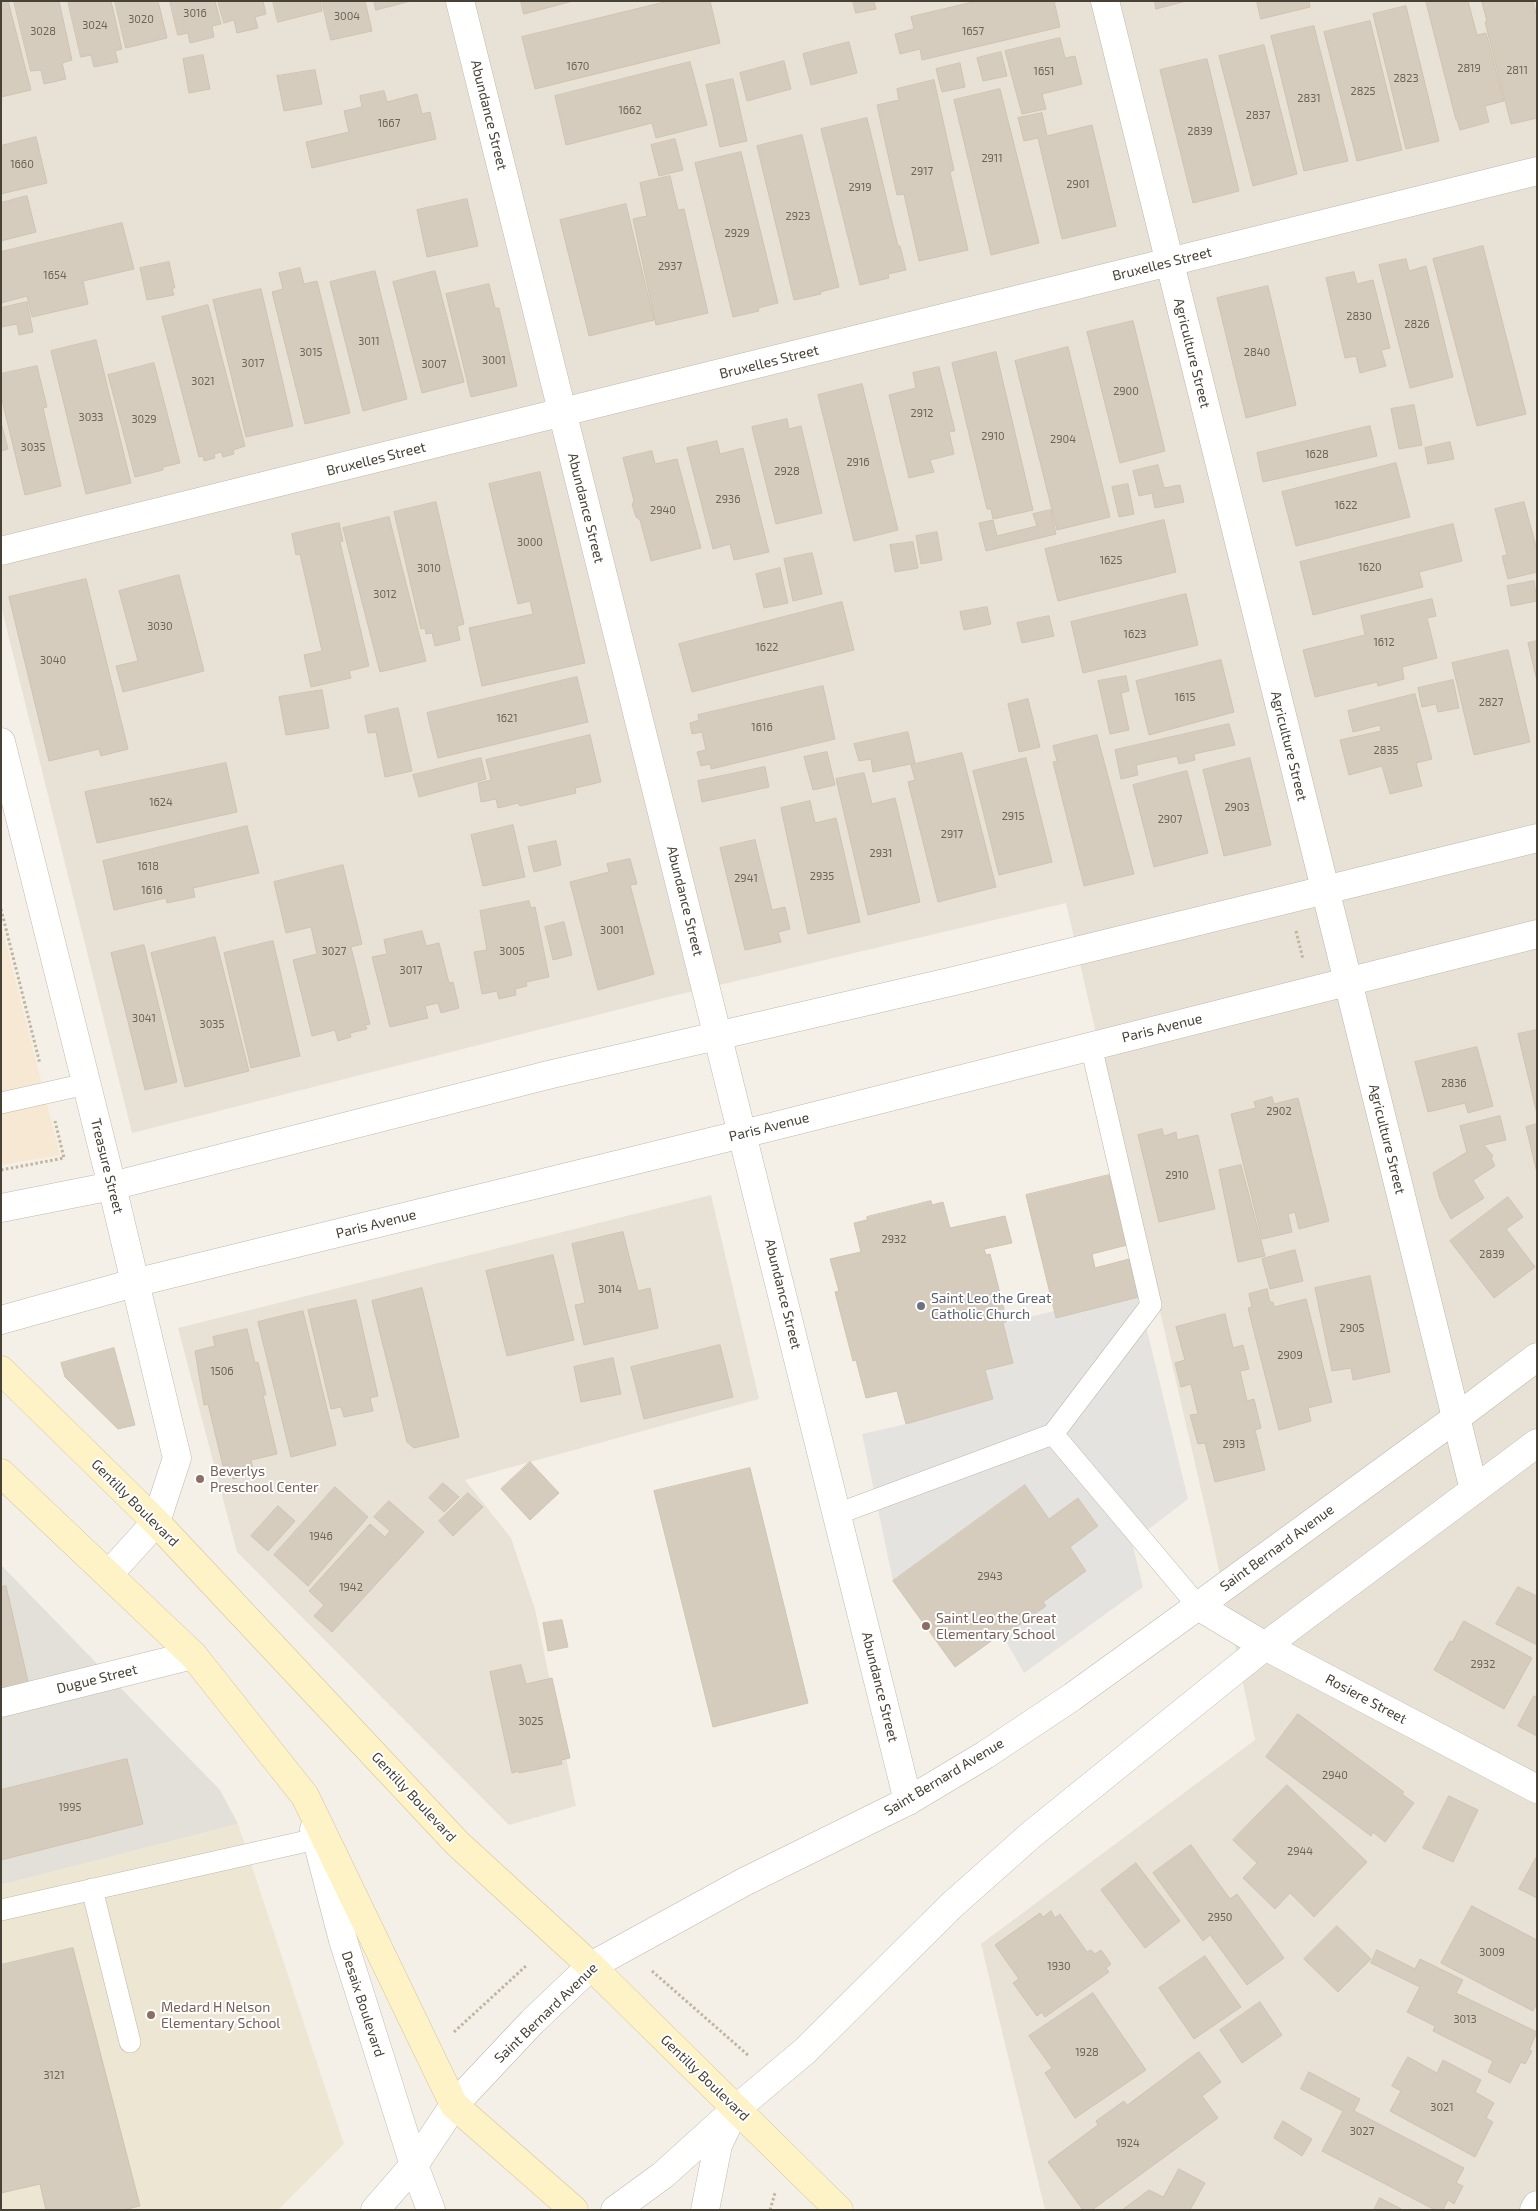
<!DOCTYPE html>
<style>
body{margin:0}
#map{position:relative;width:1538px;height:2211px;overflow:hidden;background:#f4f0e8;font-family:"Exo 2",sans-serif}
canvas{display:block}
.frame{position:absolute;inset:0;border:2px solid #474136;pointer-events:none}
</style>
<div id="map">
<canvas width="1538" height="2211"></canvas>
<div class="frame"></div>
</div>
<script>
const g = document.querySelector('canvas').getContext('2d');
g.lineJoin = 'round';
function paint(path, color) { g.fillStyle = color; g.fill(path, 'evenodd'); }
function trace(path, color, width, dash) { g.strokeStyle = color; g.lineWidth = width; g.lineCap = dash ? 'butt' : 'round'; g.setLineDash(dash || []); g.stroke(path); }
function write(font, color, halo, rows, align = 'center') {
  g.font = font + ' "Exo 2",sans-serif'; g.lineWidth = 4; g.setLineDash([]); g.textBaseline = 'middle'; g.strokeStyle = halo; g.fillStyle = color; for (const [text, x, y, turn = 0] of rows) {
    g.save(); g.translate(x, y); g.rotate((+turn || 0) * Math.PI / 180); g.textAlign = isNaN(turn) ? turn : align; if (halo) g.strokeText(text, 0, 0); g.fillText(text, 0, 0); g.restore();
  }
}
const residential = new Path2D(`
 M1 1H1537V2210H1045L981 1944 1255 1740 1211 1533 1066 903 660 999 132 1133 1 606Z
 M711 1195 759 1399 465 1480 511 1538 535 1609 576 1806 509 1825 237 1552 178 1328Z`);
const commercial = new Path2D(`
 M1 923 60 1155 1 1165Z`);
const industrial = new Path2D(`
 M1 1565 220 1790 238 1824 1 1885Z`);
const education = new Path2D(`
 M238 1824 344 2144 278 2210H1V1885Z`);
const parking = new Path2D(`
 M1139 1297 1188 1499 1132 1542 1143 1587 1024 1673 1003 1636 1045 1606 1043 1602 1086 1571 1070 1547 1098 1526 1078 1498 1049 1519 1025 1485 893 1581 862 1434 906 1424 993 1399 985 1370 1003 1323 1054 1311 1056 1318Z`);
const building = new Path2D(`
 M1 1H8L31 90 1 97Z
 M14 1H59L72 60 62 63 66 79 44 84 41 70 31 71Z
 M68 1H111L122 49 115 51 118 62 94 67 91 55 81 57Z
 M115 1H158L167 38 126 48Z
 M170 1H215L221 24 212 26 214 37 190 43 188 33 178 35Z
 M218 1H263L266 14 255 17 258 28 237 33 234 20 224 23Z
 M273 1H320L322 11 278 22Z
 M322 1H365L372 31 331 40Z
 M374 1H411L376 10Z
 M521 1H573L524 14Z
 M669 1H710L720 43 535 89 522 37Z
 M853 1H874L876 9 856 13Z
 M977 1H1054L1060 27 922 60 920 49 900 54 895 34 914 29 911 17Z
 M1155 1H1186L1156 9Z
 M1257 1H1309L1310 7 1261 19Z
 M1429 1H1468L1477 35 1486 33 1504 101 1485 106 1489 122 1460 130 1457 120H1456L1426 2Z
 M1491 1H1533L1537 17V118L1511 124 1485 22 1487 21 1482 3Z
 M1406 6 1439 141 1406 149 1373 14Z
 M1370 21 1402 150 1357 161 1324 32Z
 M1314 26 1348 161 1304 171 1271 36Z
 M1060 38 1065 58 1075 56 1082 84 1042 94 1046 109 1022 114 1005 51Z
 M849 42 857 73 811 85 803 54Z
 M1264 45 1297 174 1253 186 1219 56Z
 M1001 52 1007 76 983 81 977 58Z
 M203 55 210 89 189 93 183 59Z
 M1207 59 1239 191 1193 203 1160 70Z
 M784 61 791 89 747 101 740 73Z
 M690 62 707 125 656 138 652 123 566 145 555 96Z
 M960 63 965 87 942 92 936 69Z
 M315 70 322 104 284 111 277 76Z
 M733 79 747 141 720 147 706 85Z
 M934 80 954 170 950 172 968 250 919 261 904 194 897 195 877 105 899 100 897 89Z
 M1000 89 1039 243 991 255 954 100Z
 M384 91 387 102 417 94 422 114 430 112 436 139 312 168 306 142 349 132 344 111 362 107 360 96Z
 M1042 113 1047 136 1092 125 1116 226 1062 239 1038 138 1024 141 1018 118Z
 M867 118 898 246H900L906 270 888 274 889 278 860 285 821 129Z
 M802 135 839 287 820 292 821 294 794 300 757 146Z
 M36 137 47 183 1 194V146Z
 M675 139 683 170 659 176 651 145Z
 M741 152 778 303 758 308 759 311 733 317 695 163Z
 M670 176 678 210 684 209 708 313 656 325 633 219 647 216 640 183Z
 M27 196 36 232 1 241V203Z
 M467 199 478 246 427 257 417 210Z
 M626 204 654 320 589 336 560 220Z
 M122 223 134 269 83 281 88 304 32 317 27 296 1 303V252Z
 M1483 246 1526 414 1477 426 1433 259Z
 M1406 259 1409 271 1426 266 1453 377 1410 388 1379 265Z
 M169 262 175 288H172L174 295 147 300 140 268Z
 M300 268 304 284 317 281 350 413 305 424 272 292 283 289 279 273Z
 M375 271 407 399 363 411 330 282Z
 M435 271 464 382 422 393 393 282Z
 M1354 272 1357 284 1373 280 1390 348 1381 350 1386 366 1360 373 1356 356 1345 358 1326 278Z
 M489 284 495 308H499L517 386 471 397 446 294Z
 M1268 286 1296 405 1246 418 1217 298Z
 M261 289 293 426 246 437 213 300Z
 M27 302 33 332 19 335 17 324 1 327V308Z
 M208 305 245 446 233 450 234 454 223 457 221 452 214 454 215 458 204 461 203 456 199 457 162 317Z
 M1133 321 1165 451 1120 463 1087 332Z
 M96 340 131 483 86 494 51 351Z
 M1068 347 1110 517 1057 530 1015 361Z
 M996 352 1033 510 993 519 991 509H987L952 363Z
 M154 363 180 463 163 467V470L135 477 108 375Z
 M37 366 47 407 43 408 61 486 25 495 1 396V374Z
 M939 367 955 431 949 432 954 454 930 460 934 472 909 478 889 395 916 388 913 373Z
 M862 384 898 530 854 541 818 395Z
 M1414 405 1422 445 1399 449 1391 409Z
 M787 419 789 429 801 426 822 513 776 524 752 427Z
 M1 422 8 449 1 451Z
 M1370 426 1377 456 1263 482 1257 453Z
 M717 441 720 454 743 448 769 552 734 560 730 544 713 549 687 448Z
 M1450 442 1454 459 1428 464 1425 448Z
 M652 451 655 464 677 459 701 548 651 561 640 520 636 517 632 504 634 501 623 458Z
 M1396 463 1410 517 1296 546 1282 492Z
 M1158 465 1164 488 1180 485 1184 502 1155 508 1152 493 1139 496 1133 471Z
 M540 472 585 663 482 686 469 628 533 614 530 601 518 604 489 484Z
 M1128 484 1134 514 1119 517 1112 487Z
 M436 502 464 624 457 626 460 640 435 646 432 633 426 634 425 628 421 629 394 512Z
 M1524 502 1537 550V572L1508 579 1502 556 1507 555 1495 509Z
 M1051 510 1056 534 986 551 979 523 993 520 997 536 1037 526 1033 514Z
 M389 517 426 661 380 672 343 528Z
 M1164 520 1176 572 1058 601 1045 549Z
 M339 523 343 541 340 542 369 666 349 671 351 678 311 687 304 655 322 651 300 554 296 555 292 534Z
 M1453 524 1462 561 1419 572 1423 587 1313 615 1300 562Z
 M937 532 942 560 921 564 916 536Z
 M913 542 918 568 895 572 890 545Z
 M812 553 822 594 793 601 784 559Z
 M780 568 788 603 764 608 756 574Z
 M179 575 204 671 123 692 116 666 138 661 119 591Z
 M86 579 128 749 101 756 99 749 49 761 9 597Z
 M1534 581 1537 601 1511 606 1507 586Z
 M1186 594 1198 645 1083 673 1071 622Z
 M1432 599 1436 616 1427 618 1437 658 1402 667 1404 679 1378 686 1377 682 1315 697 1303 650 1365 635 1361 616Z
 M842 602 854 650 692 692 679 644Z
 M987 607 991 624 964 630 960 612Z
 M1049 616 1054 636 1022 643 1017 623Z
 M1537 641V681L1528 643Z
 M1508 650 1530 742 1474 755 1452 663Z
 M1221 660 1234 712 1149 735 1136 681Z
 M1126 676 1129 691 1121 693 1129 730 1110 734 1098 681Z
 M577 677 588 722 438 758 427 713Z
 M1453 680 1459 708 1438 712 1436 704 1422 707 1418 688Z
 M823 686 835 739 711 769 710 764 701 766 697 752 706 750 702 732 692 734 690 723 699 720 698 715Z
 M322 690 329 728 286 735 279 697Z
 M1415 694 1432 759 1416 763 1422 786 1390 794 1382 766 1349 775 1340 740 1381 731 1380 725 1353 732 1348 711Z
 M1028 699 1040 747 1019 752 1008 704Z
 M398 708 412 771 385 777 376 732 368 733 365 716Z
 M1229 724 1235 745 1194 754 1195 760 1179 764 1177 756 1136 765 1138 775 1121 779 1115 750Z
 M908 732 915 763 873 772 871 759 859 761 854 744Z
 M590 735 601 782 575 788 576 793 520 806 518 803 498 808 496 799 481 802 478 783 491 780 486 760Z
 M1097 735 1134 874 1084 886 1053 762 1057 761 1053 746Z
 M827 752 835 785 813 790 804 757Z
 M962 753 996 887 938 902 908 782 915 780 911 765Z
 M481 758 486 779 419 797 413 775Z
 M1026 758 1052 862 999 875 973 771Z
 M1250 758 1271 845 1224 856 1203 770Z
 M226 763 237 812 97 843 85 792Z
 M765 767 769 787 702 802 698 781Z
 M1187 771 1208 853 1154 867 1133 785Z
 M864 773 872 804 895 798 920 902 868 915 836 779Z
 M810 801 815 823 836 818 860 922 808 934 781 808Z
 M513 825 525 877 483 886 471 835Z
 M247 826 259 873 193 888 195 897 167 903 166 898 114 910 103 861Z
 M755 840 772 910 785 907 790 929 778 932 781 942 745 950 720 848Z
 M556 841 561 865 534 872 528 847Z
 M630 859 637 884 630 885 654 974 598 990 570 882 609 872 607 864Z
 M343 865 362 944 351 947 370 1024 365 1025 367 1029 350 1033 351 1037 338 1041 335 1030 312 1036 293 960 317 954 311 927 286 933 274 882Z
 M529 901 531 908 535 907 549 977 526 982 527 986 515 989 516 995 499 999 497 991 482 994 474 952 487 950 480 911Z
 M564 922 572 955 553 960 545 927Z
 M422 931 426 946 439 943 449 983 453 982 459 1008 441 1013 438 1003 425 1006 428 1018 390 1027 372 957 387 954 384 940Z
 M215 937 249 1071 185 1087 151 953Z
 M273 941 300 1056 251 1068 224 953Z
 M144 945 177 1082 145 1090 111 953Z
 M1537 1030V1114L1518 1034Z
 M1477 1047 1493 1106 1468 1113 1465 1103 1428 1112 1415 1062Z
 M1272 1097 1274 1104 1298 1098 1329 1221 1299 1229 1295 1212 1288 1214 1292 1232 1262 1239 1231 1114 1256 1108 1254 1102Z
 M1500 1116 1506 1140 1484 1145 1493 1156 1491 1158 1495 1166 1473 1180 1484 1198 1451 1219 1440 1199 1433 1173 1467 1152 1460 1126Z
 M1537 1124V1173L1526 1127Z
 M1162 1129 1164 1136 1176 1132 1177 1140 1198 1135 1215 1209 1159 1222 1138 1135Z
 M1241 1165 1265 1256 1238 1262 1219 1170Z
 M1109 1175 1127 1245 1092 1254 1095 1268 1129 1259 1139 1297 1056 1318 1026 1195Z
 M1508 1197 1523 1217 1506 1229 1535 1267 1494 1298 1450 1241Z
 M931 1201 932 1205 943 1202 950 1228 1005 1216 1012 1243 984 1249 986 1255 990 1254 1007 1321 1003 1323 1013 1363 985 1370 993 1399 906 1424 897 1391 866 1398 856 1360 853 1361 835 1292 839 1291 830 1259 861 1252 854 1223 867 1220V1217Z
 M623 1232 638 1291 650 1288 658 1328 584 1345 575 1305 585 1303 572 1244Z
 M1295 1250 1303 1281 1270 1289 1262 1259Z
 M553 1255 574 1340 507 1356 486 1271Z
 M1370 1276 1390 1372 1353 1380 1351 1368 1332 1371 1315 1288Z
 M422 1288 459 1437 414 1448 407 1442 372 1301Z
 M1267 1289 1270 1302H1273L1274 1307 1306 1299 1332 1402 1308 1408 1311 1421 1279 1430 1248 1308 1252 1307 1249 1294Z
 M356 1300 378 1396 370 1398 373 1411 344 1417 341 1407 331 1409 308 1310Z
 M303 1311 336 1445 291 1457 258 1322Z
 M1225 1314 1233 1348 1243 1345 1249 1369 1240 1371 1247 1401 1254 1399 1261 1428 1255 1430 1265 1470 1215 1482 1205 1443 1198 1444 1190 1415 1198 1414 1191 1384 1181 1387 1175 1363 1185 1360 1176 1327Z
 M247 1329 255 1363 258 1362 266 1395H263L277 1454 251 1460 254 1474 233 1479 229 1465 223 1466 208 1404 204 1405 195 1351 215 1346 213 1337Z
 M720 1345 733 1397 644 1419 631 1367Z
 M114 1348 135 1425 118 1429 65 1377 61 1363Z
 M613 1358 621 1394 581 1402 574 1367Z
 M530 1462 559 1493 530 1520 501 1489Z
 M750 1468 808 1703 713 1727 654 1491Z
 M443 1483 459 1497 444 1512 429 1498Z
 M1025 1485 1049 1519 1078 1498 1098 1526 1070 1547 1086 1571 1043 1602 1046 1606 1003 1636 1001 1634 955 1667 893 1581Z
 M335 1487 368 1517 308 1586 274 1555Z
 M468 1493 483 1507 453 1536 439 1521Z
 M389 1501 424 1532 332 1632 314 1616 324 1605 309 1591 370 1524 385 1537 390 1531 374 1517Z
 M278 1506 295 1521 268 1551 251 1536Z
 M6 1586 30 1690 1 1697V1587Z
 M1518 1587 1537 1596V1645L1496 1624Z
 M562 1620 568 1647 548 1651 543 1623Z
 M1464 1621 1532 1658 1504 1709 1434 1670 1450 1641 1452 1642Z
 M521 1665 526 1684 552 1678 570 1758 561 1760 562 1764 519 1773V1771L512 1773 490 1672Z
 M1534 1696 1537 1697V1736L1518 1726Z
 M1298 1714 1404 1792 1402 1794 1414 1803 1385 1842 1373 1832 1371 1836 1266 1757Z
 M127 1759 143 1824 1 1860V1790Z
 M1287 1785 1367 1862 1314 1917 1290 1893 1275 1909 1243 1878 1257 1863 1233 1840Z
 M1449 1796 1478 1810 1453 1862 1423 1848Z
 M1191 1845 1230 1899 1237 1894 1284 1958 1247 1985 1210 1935 1203 1941 1153 1873Z
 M1537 1856V1898L1519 1889Z
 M1136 1863 1180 1921 1145 1948 1101 1890Z
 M1472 1906 1537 1940V2003L1533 2011 1441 1963Z
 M1051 1911 1055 1918 1060 1914 1087 1952 1091 1950 1095 1954 1101 1950 1111 1964 1106 1968 1109 1972 1045 2017 1042 2012 1037 2016 1013 1983 1019 1979 995 1945 1040 1913 1043 1917Z
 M1337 1926 1371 1959 1338 1992 1304 1959Z
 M73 1948 140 2206 123 2210H46L40 2184 1 2193V1965Z
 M1377 1950 1415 1969 1420 1959 1463 1980 1456 1993 1537 2032 1529 2050 1532 2051 1525 2064 1521 2062 1510 2083 1488 2072 1493 2061 1433 2031 1435 2026 1407 2012 1420 1987 1371 1963Z
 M1205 1956 1241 2007 1194 2039 1159 1988Z
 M1093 1993 1146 2070 1075 2118 1045 2073 1052 2068 1029 2036Z
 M1260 2002 1282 2035 1242 2063 1220 2030Z
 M1199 2052 1221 2082 1202 2096 1218 2118 1092 2210H1083L1048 2162 1098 2125 1096 2121 1124 2101 1127 2105Z
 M1408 2057 1437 2073 1443 2060 1481 2080 1475 2092 1494 2103 1486 2118 1493 2122 1475 2157 1390 2111 1401 2091 1392 2086Z
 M1309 2072 1360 2099 1354 2111 1464 2168 1456 2183 1463 2186 1454 2204 1448 2200 1443 2210H1435L1322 2151 1343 2111 1301 2089Z
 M1283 2121 1312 2139 1302 2156 1274 2138Z
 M1179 2169 1205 2183 1190 2210H1122L1149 2190 1163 2197Z
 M1380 2198 1403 2210H1374Z`);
const path = new Path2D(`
 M1 909 40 1064
 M1296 931 1303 959
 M1 1170 64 1158 55 1121
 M652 1971 749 2056
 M454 2032 527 1965
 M770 2210 775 2193`);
const service = new Path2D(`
 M1 1103 86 1084
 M1053 1434 1151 1305 1091 1046
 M837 1514 1053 1434 1198 1606
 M92 1889 130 2042
 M1 1910 316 1839`);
const minor = new Path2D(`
 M460 1 908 1801
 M1105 1 1474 1490
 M1 551 1537 171
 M1 742 112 1186 177 1458 156 1522 109 1574
 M1198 1606 1265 1646 1537 1789
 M1 1703 193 1655
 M1534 2210 1537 2205`);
const tertiary = new Path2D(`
 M1 1208 112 1186 548 1075 954 981 1537 838
 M1 1320 134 1283 775 1126 1537 934
 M314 1829 343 1940 414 2165 431 2210
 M375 2210 414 2165 454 2105 532 2022 591 1966 744 1882 908 1801 985 1755 1072 1697 1198 1606 1456 1418 1537 1357
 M615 2210 663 2175 736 2109 806 2050 952 1905 1032 1834 1265 1646 1537 1443
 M705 2210 718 2145 731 2118`);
const secondary = new Path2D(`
 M1 1370 156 1522 457 1843 591 1966 839 2210
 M1 1473 193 1655 305 1796 454 2105 574 2210`);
const markers = [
 [921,1306,5,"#6b7280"],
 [200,1479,5,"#8d6e63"],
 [926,1626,5,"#8d6e63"],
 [151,2015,5,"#8d6e63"]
];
const numberNames = [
 ["3016",195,13],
 ["3004",347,16],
 ["3020",141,19],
 ["3024",95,25],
 ["3028",43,31],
 ["1657",973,31],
 ["1670",578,66],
 ["2819",1469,68],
 ["2811",1517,70],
 ["1651",1044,71],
 ["2823",1406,78],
 ["2825",1363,91],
 ["2831",1309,98],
 ["1662",630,110],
 ["2837",1258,115],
 ["1667",389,123],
 ["2839",1200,131],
 ["2911",992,158],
 ["1660",22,164],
 ["2917",922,171],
 ["2901",1078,184],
 ["2919",860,187],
 ["2923",798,216],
 ["2929",737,233],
 ["2937",670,266],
 ["1654",55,275],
 ["2830",1359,316],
 ["2826",1417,324],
 ["3011",369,341],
 ["3015",311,352],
 ["2840",1257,352],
 ["3001",494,360],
 ["3017",253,363],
 ["3007",434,364],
 ["3021",203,381],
 ["2900",1126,391],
 ["2912",922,413],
 ["3033",91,417],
 ["3029",144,419],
 ["2910",993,436],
 ["2904",1063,439],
 ["3035",33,447],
 ["1628",1317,454],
 ["2916",858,462],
 ["2928",787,471],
 ["2936",728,499],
 ["1622",1346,505],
 ["2940",663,510],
 ["3000",530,542],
 ["1625",1111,560],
 ["1620",1370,567],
 ["3010",429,568],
 ["3012",385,594],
 ["3030",160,626],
 ["1623",1135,634],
 ["1612",1384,642],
 ["1622",767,647],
 ["3040",53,660],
 ["1615",1185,697],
 ["2827",1491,702],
 ["1621",507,718],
 ["1616",762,727],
 ["2835",1386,750],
 ["1624",161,802],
 ["2903",1237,807],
 ["2915",1013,816],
 ["2907",1170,819],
 ["2917",952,834],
 ["2931",881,853],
 ["1618",148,866],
 ["2935",822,876],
 ["2941",746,878],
 ["1616",152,890],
 ["3001",612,930],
 ["3027",334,951],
 ["3005",512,951],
 ["3017",411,970],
 ["3041",144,1018],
 ["3035",212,1024],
 ["2836",1454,1083],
 ["2902",1279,1111],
 ["2910",1177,1175],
 ["2932",894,1239],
 ["2839",1492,1254],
 ["3014",610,1289],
 ["2905",1352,1328],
 ["2909",1290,1355],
 ["1506",222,1371],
 ["2913",1234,1444],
 ["1946",321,1536],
 ["2943",990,1576],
 ["1942",351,1587],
 ["2932",1483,1664],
 ["3025",531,1721],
 ["2940",1335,1775],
 ["1995",70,1807],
 ["2944",1300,1851],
 ["2950",1220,1917],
 ["3009",1492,1952],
 ["1930",1059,1966],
 ["3013",1465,2019],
 ["1928",1087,2052],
 ["3121",54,2075],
 ["3021",1442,2107],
 ["3027",1362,2131],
 ["1924",1128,2143]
];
const streetNames = [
 ["Abundance Street",489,115,76],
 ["Bruxelles Street",1162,264,-14],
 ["Agriculture Street",1192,353,76],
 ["Bruxelles Street",769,362,-14],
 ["Bruxelles Street",376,459,-14],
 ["Abundance Street",586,508,76],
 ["Agriculture Street",1289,746,76],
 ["Abundance Street",685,901,76],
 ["Paris Avenue",1162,1028,-14],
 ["Paris Avenue",769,1127,-14],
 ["Agriculture Street",1387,1139,76],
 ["Treasure Street",107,1166,76],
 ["Paris Avenue",376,1224,-14],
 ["Abundance Street",783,1294,76],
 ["Gentilly Boulevard",135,1503,45],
 ["Saint Bernard Avenue",1277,1548,-36],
 ["Dugue Street",97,1679,-14],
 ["Abundance Street",880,1687,76],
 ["Rosiere Street",1366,1699,28],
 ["Saint Bernard Avenue",944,1777,-31],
 ["Gentilly Boulevard",414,1797,47],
 ["Desaix Boulevard",363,2004,72],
 ["Saint Bernard Avenue",546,2013,-44],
 ["Gentilly Boulevard",705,2078,44]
];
const worshipNames = [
 ["Saint Leo the Great",931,1298],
 ["Catholic Church",931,1314]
];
const educationNames = [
 ["Beverlys",210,1471],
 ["Preschool Center",210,1487],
 ["Saint Leo the Great",936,1618],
 ["Elementary School",936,1634],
 ["Medard H Nelson",161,2007],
 ["Elementary School",161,2023]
];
paint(residential, '#e8e2d6');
paint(commercial, '#f6e8d3');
paint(industrial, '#e3dfd9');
paint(education, '#ede6d2');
paint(parking, '#e5e3e0');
paint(building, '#d6ccbd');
trace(building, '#d0c4b0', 1);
trace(service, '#bfb8aa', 22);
trace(minor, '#bfb8aa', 29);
trace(tertiary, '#bfb8aa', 29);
trace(secondary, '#d4c598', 29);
trace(path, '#c1b59b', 3, [2.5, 2.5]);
trace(service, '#fff', 21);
trace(minor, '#fff', 28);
trace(tertiary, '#fff', 28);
trace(secondary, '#fef2c7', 28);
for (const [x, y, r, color] of markers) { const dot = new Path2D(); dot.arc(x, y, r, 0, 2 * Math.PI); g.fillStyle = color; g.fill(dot); trace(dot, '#fff', 2); }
write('11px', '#6b6458', null, numberNames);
write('14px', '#474136', '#fff', streetNames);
write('14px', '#5b616d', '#fff', worshipNames, 'left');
write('14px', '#785e54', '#fff', educationNames, 'left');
</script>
